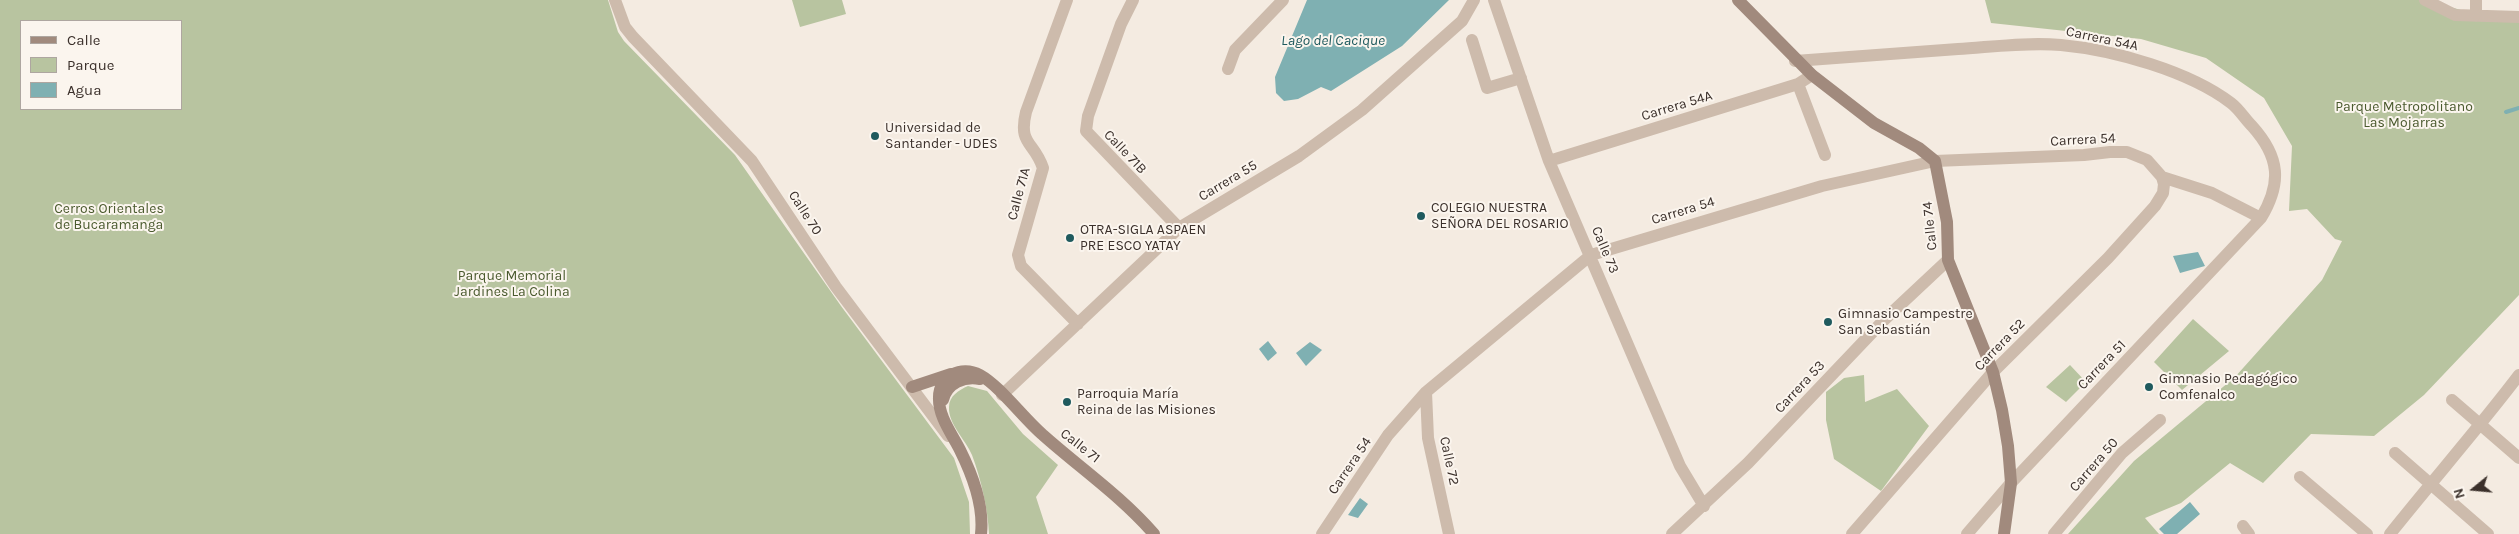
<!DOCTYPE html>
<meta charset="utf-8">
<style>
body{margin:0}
#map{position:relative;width:2519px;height:534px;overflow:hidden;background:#f4ebe1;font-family:Karla,sans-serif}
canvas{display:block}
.legend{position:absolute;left:20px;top:20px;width:162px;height:90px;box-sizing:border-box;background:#fbf5ee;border:1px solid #aea6a0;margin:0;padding:6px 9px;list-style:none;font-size:15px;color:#3b302b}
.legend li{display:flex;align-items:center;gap:10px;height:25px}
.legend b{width:25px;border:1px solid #aea6a0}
.north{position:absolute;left:2449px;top:464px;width:50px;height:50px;-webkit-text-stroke:4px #fbf5ee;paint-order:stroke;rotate:253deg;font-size:14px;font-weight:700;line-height:20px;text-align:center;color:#3b302b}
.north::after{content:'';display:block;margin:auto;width:18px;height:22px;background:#3b302b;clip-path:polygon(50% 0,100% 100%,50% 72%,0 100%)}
</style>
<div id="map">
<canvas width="2519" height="534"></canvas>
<ul class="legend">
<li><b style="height:6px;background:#a18a7d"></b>Calle</li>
<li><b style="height:14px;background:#b8c4a0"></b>Parque</li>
<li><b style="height:14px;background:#7fb0b2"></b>Agua</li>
</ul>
<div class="north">N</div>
</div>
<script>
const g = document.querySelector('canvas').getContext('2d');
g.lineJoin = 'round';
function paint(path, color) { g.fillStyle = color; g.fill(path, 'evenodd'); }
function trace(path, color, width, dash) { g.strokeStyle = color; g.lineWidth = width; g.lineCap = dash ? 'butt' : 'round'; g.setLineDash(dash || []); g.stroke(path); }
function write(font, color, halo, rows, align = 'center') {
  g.font = font + ' Karla,sans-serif'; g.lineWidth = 4; g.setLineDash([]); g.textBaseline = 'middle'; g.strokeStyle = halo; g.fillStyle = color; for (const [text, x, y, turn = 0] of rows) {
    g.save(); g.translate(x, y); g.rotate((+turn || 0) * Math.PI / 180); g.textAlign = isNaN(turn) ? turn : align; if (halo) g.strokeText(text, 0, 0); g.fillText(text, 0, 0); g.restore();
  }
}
const green = new Path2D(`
 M0 0H608L618 32 624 41 735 155 841 306 954 458 969 502 970 534H0ZM21 21H181V109H21Z
 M792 0H842L846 14 800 27Z
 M1985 0H2425L2497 20 2519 17V295L2424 395 2374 436 2311 434 2263 483 2230 463 2181 503 2145 518 2159 534H2068L2134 461 2235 377 2322 280 2342 241 2335 239 2307 209 2289 211 2292 146 2264 98 2206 58 2141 39 1991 23Z
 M2193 319 2229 351 2182 390 2154 362Z
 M2070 365 2086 382 2066 402 2046 387Z
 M1864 375 1865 402 1897 389 1929 426 1881 491 1834 459 1826 420V392L1844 378Z
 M968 386 987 391 1023 434 1058 465 1036 497 1048 534H989C988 509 981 479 972 455 966 440 948 424 949 407 949 396 959 390 968 386Z`);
const water = new Path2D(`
 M1307 0H1449L1402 46 1331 91 1321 87 1298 99 1284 101 1276 93 1275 77Z
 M2198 252 2205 266 2180 273 2173 256Z
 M1268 341 1277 353 1268 361 1259 349Z
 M1310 342 1322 350 1306 366 1296 353Z
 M1360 498 1368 504 1358 518 1348 515Z
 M2190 502 2200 514 2177 534H2164L2159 529Z`);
const stream = new Path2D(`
 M2506 112 2519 108`);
const street = new Path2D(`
 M615 0 625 27 633 37 752 161 836 287 948 436
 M1067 0 1026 112C1018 145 1034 141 1043 168L1018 255 1021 266 1078 324
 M1133 0 1121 24 1088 116 1086 131 1179 228
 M1494 0 1549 161 1680 466 1704 506
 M2425 0 2455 15 2519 17
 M2476 0V16
 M1472 40 1487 88 1521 78
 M1795 61C1850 57 1904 53 1958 49 1991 47 2027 42 2061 45 2114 50 2189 71 2231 103 2239 109 2245 119 2252 126 2280 157 2282 183 2261 218L2011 483 1967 534
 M1228 69 1235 50 1283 0
 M1798 84 1825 155
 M1549 161 1798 84 1812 75
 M2162 177 2212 193 2261 218
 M1426 392 1428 438 1449 534
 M1002 395 1179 228 1299 156 1362 110 1462 21 1474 0
 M2452 400 2519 458
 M2395 453 2488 534
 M2300 477 2367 534
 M2243 526 2249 534
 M1322 534 1388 435 1426 392 1591 255 1822 186 1935 161 2084 155 2110 152H2127L2147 160 2162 177 2164 184 2163 193 2155 206 2108 258 1993 372 1852 534
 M1672 534 1748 463 1885 319 1948 260
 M2054 534 2122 453 2160 420
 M2390 534C2433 480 2478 429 2519 375`);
const secondary = new Path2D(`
 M1738 0 1812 75 1874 123 1919 148 1935 161 1947 222 1948 260 1993 372 2002 410 2008 446 2011 483 2004 534
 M912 387 951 374
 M943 400C947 383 964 376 980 379
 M981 534C984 507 972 474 960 450 952 434 938 416 939 397 939 376 961 365 980 375 1000 386 1024 419 1043 435 1080 468 1121 496 1154 534`);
const markers = [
 [875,136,5,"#1f5a5e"],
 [1421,216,5,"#1f5a5e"],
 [1070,238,5,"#1f5a5e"],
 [1828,322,5,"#1f5a5e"],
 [2149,387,5,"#1f5a5e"],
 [1067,402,5,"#1f5a5e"]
];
const streetNames = [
 ["Carrera 54A",2102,39,12],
 ["Carrera 54A",1677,106,-17],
 ["Carrera 54",2083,140,-3],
 ["Calle 71B",1125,152,46],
 ["Carrera 55",1228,181,-31],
 ["Calle 71A",1019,194,-75],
 ["Carrera 54",1683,211,-17],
 ["Calle 70",805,213,57],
 ["Calle 74",1930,226,-96],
 ["Calle 73",1605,250,67],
 ["Carrera 52",2000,345,-46],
 ["Carrera 51",2102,365,-46],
 ["Carrera 53",1800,387,-47],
 ["Calle 71",1080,446,38],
 ["Calle 72",1449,461,78],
 ["Carrera 50",2094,465,-49],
 ["Carrera 54",1350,466,-56]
];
const parkNames = [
 ["Parque Metropolitano",2404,107],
 ["Las Mojarras",2404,123],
 ["Cerros Orientales",109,209],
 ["de Bucaramanga",109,225],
 ["Parque Memorial",512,276],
 ["Jardines La Colina",512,292]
];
const poiNames = [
 ["Universidad de",885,128],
 ["Santander - UDES",885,144],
 ["COLEGIO NUESTRA",1431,208],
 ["SEÑORA DEL ROSARIO",1431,224],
 ["OTRA-SIGLA ASPAEN",1080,230],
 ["PRE ESCO YATAY",1080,246],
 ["Gimnasio Campestre",1838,314],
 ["San Sebastián",1838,330],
 ["Gimnasio Pedagógico",2159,379],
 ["Comfenalco",2159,395],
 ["Parroquia María",1077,394],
 ["Reina de las Misiones",1077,410]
];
const waterNames = [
 ["Lago del Cacique",1333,41]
];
paint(green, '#b8c4a0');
paint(water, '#7fb0b2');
trace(stream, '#7fb0b2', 4);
trace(street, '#cdbbac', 12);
trace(secondary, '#a18a7d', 12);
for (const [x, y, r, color] of markers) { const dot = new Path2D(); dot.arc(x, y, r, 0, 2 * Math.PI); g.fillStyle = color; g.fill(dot); trace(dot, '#fbf5ee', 2); }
write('14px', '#3b302b', '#fbf5ee', streetNames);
write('14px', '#4a5a2e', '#fbf5ee', parkNames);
write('14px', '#3b302b', '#fbf5ee', poiNames, 'left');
write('italic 15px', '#1f5a5e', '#fbf5ee', waterNames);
</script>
